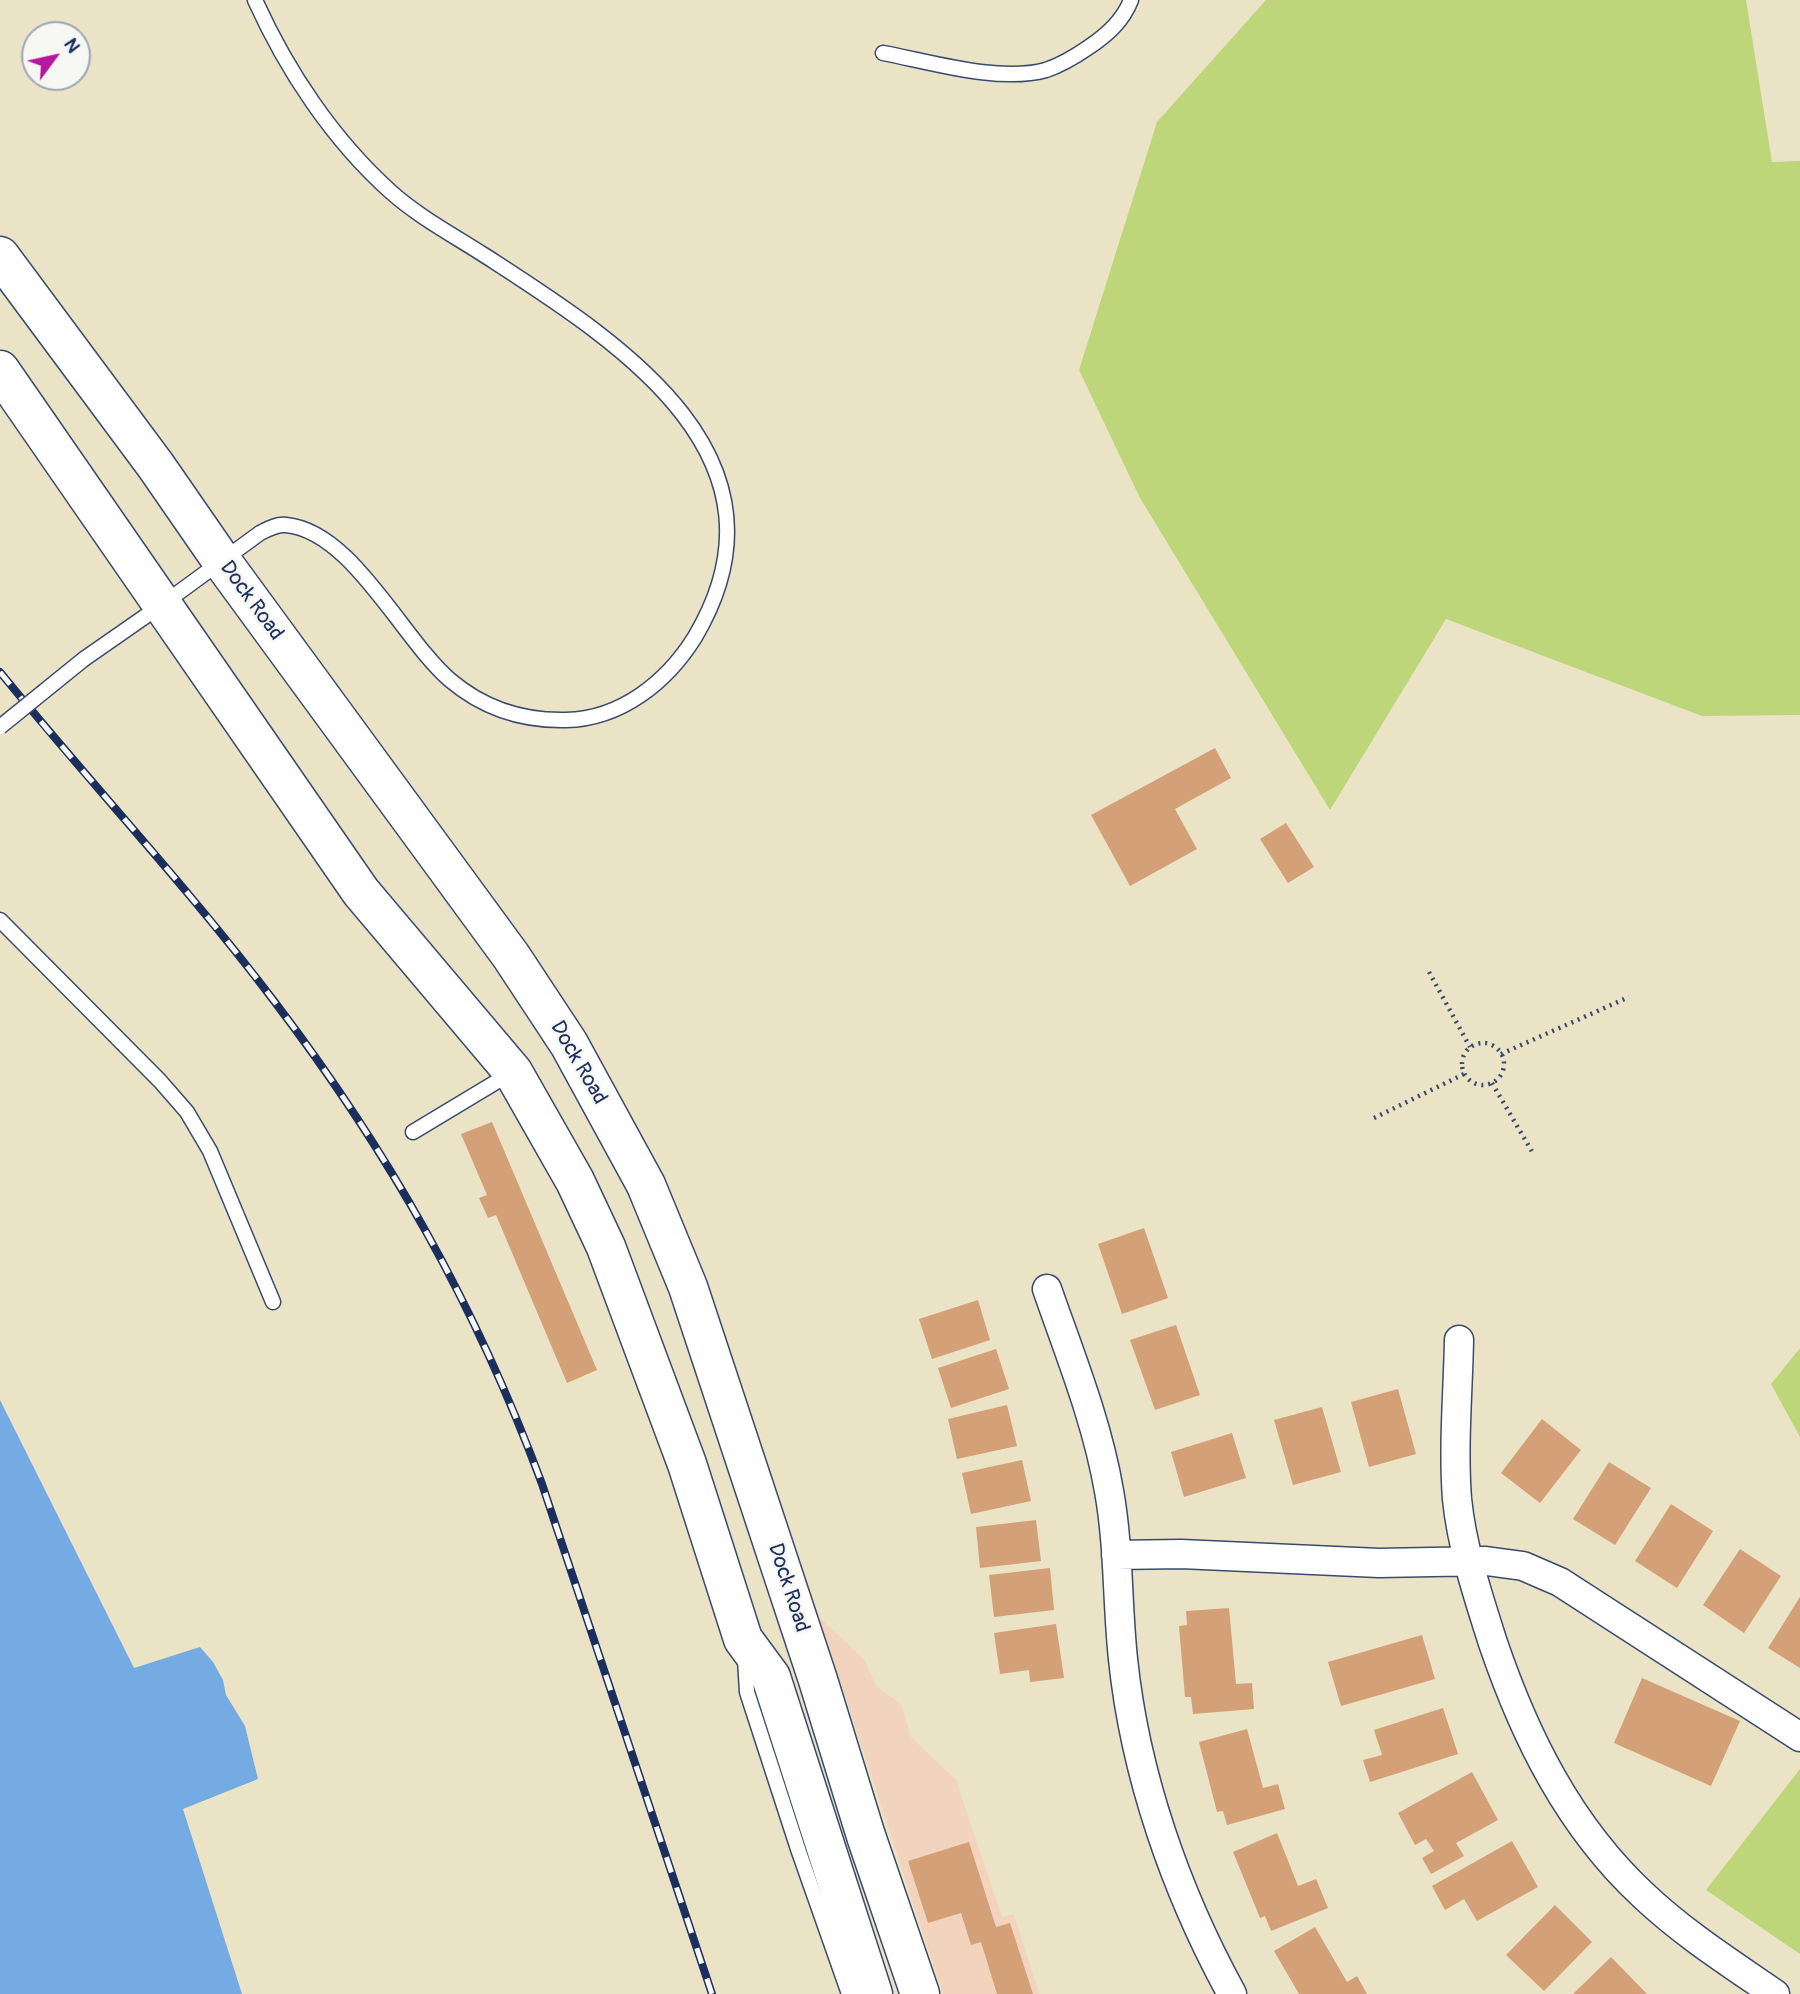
<!DOCTYPE html>
<style>
body{margin:0}
#map{position:relative;width:1800px;height:1994px;overflow:hidden;background:#ebe3c6;font-family:Pangolin,sans-serif}
canvas{display:block}
.north{position:absolute;left:21px;top:21px;width:70px;height:70px;box-sizing:border-box;background:#f6f6f2;border:2px solid #9ea6b7;border-radius:50%;rotate:57deg;font-size:19px;font-weight:700;line-height:28px;text-align:center;color:#1b2f5e}
.north::after{content:'';display:block;margin:auto;width:24px;height:32px;background:#b5179e;clip-path:polygon(50% 0,100% 100%,50% 72%,0 100%)}
</style>
<div id="map">
<canvas width="1800" height="1994"></canvas>
<div class="north">N</div>
</div>
<script>
const g = document.querySelector('canvas').getContext('2d');
g.lineJoin = 'round';
function paint(path, color) { g.fillStyle = color; g.fill(path, 'evenodd'); }
function trace(path, color, width, dash) { g.strokeStyle = color; g.lineWidth = width; g.lineCap = dash ? 'butt' : 'round'; g.setLineDash(dash || []); g.stroke(path); }
function write(font, color, halo, rows, align = 'center') {
  g.font = font + ' Pangolin,sans-serif'; g.lineWidth = 5; g.setLineDash([]); g.textBaseline = 'middle'; g.strokeStyle = halo; g.fillStyle = color; for (const [text, x, y, turn = 0] of rows) {
    g.save(); g.translate(x, y); g.rotate((+turn || 0) * Math.PI / 180); g.textAlign = isNaN(turn) ? turn : align; if (halo) g.strokeText(text, 0, 0); g.fillText(text, 0, 0); g.restore();
  }
}
const built = new Path2D(`
 M819 1617 863 1658 877 1687 901 1704 911 1737 956 1780 1002 1917 1014 1914 1039 1994H943Z`);
const green = new Path2D(`
 M1266 0H1746L1772 162 1800 161V715L1702 716 1446 619 1330 810 1140 498 1079 370 1157 122Z
 M1800 1348V1437L1771 1384Z
 M1800 1769V1954L1706 1890Z`);
const water = new Path2D(`
 M0 1400 134 1668 200 1647 213 1662 223 1680 226 1695 245 1726 258 1779 183 1809 242 1994H0Z`);
const building = new Path2D(`
 M1215 748 1231 778 1175 809 1197 849 1130 886 1091 815Z
 M1286 823 1314 867 1288 883 1260 839Z
 M492 1122 597 1370 567 1383 496 1215 488 1218 479 1198 487 1195 461 1134Z
 M1144 1228 1168 1298 1122 1314 1098 1244Z
 M978 1300 990 1340 932 1359 919 1319Z
 M1176 1325 1200 1395 1155 1410 1130 1340Z
 M996 1349 1009 1389 951 1408 938 1368Z
 M1398 1389 1416 1454 1369 1467 1351 1402Z
 M1007 1405 1017 1446 957 1459 948 1419Z
 M1322 1407 1341 1472 1293 1485 1274 1420Z
 M1542 1419 1581 1450 1540 1503 1501 1473Z
 M1232 1433 1246 1478 1184 1497 1171 1452Z
 M1022 1460 1031 1501 971 1514 962 1473Z
 M1609 1462 1651 1488 1615 1545 1573 1519Z
 M1671 1504 1713 1531 1677 1588 1635 1561Z
 M1036 1520 1041 1561 980 1568 976 1527Z
 M1740 1549 1781 1576 1744 1633 1703 1605Z
 M1050 1568 1054 1610 994 1617 989 1575Z
 M1800 1597V1668L1768 1648Z
 M1229 1608 1236 1684 1252 1683 1254 1709 1193 1714 1191 1697H1185L1179 1626 1187 1625 1186 1611Z
 M1056 1624 1064 1678 1030 1682 1029 1670 1000 1674 994 1633Z
 M1422 1635 1435 1679 1341 1706 1328 1662Z
 M1642 1678 1740 1721 1711 1786 1614 1743Z
 M1443 1708 1458 1754 1370 1782 1363 1760 1382 1755 1374 1730Z
 M1247 1729 1263 1788 1278 1784 1285 1809 1227 1825 1223 1811 1217 1812 1199 1742Z
 M1472 1772 1498 1820 1456 1843 1464 1856 1431 1874 1422 1858 1434 1851 1426 1839 1415 1845 1398 1813Z
 M1277 1833 1298 1886 1316 1879 1328 1908 1271 1931 1265 1916 1260 1918 1233 1852Z
 M1512 1841 1538 1887 1477 1921 1464 1899 1445 1910 1432 1886Z
 M969 1842 996 1927 1010 1923 1033 1994H997L981 1942 971 1945 961 1913 928 1923 908 1861Z
 M1555 1905 1592 1942 1544 1991 1506 1955Z
 M1315 1927 1347 1982 1357 1976 1367 1994H1299L1274 1951Z
 M1611 1957 1647 1994H1573Z`);
const path = new Path2D(`
 M1429 972 1470 1047
 M1462 1064a21 21 0 1 1 42 0a21 21 0 1 1-42 0Z
 M1501 1054 1629 997
 M1492 1083 1534 1155
 M1374 1118 1464 1074`);
const lane = new Path2D(`
 M883 53C931 62 999 83 1046 70 1061 65 1076 56 1089 47 1107 35 1123 21 1131 0
 M84 659 163 604 260 533C268 529 276 524 286 525 352 531 402 639 450 680 483 708 523 721 566 720 621 719 667 682 695 637 803 455 615 340 484 255 453 235 419 217 391 192 333 140 287 71 255 0
 M0 920 160 1081 187 1112 210 1151 273 1302
 M413 1132 511 1073
 M745 1659 747 1692 799 1852 849 1994`);
const street = new Path2D(`
 M1047 1289C1070 1355 1097 1421 1109 1491 1119 1546 1117 1603 1123 1659 1135 1775 1176 1892 1232 1994
 M1459 1340C1458 1392 1453 1446 1457 1499 1462 1548 1478 1596 1493 1643 1525 1737 1569 1826 1643 1895 1683 1933 1730 1963 1775 1994
 M1116 1555 1181 1554 1379 1563 1486 1561 1523 1566 1560 1582 1800 1737`);
const secondary = new Path2D(`
 M0 256 156 466 221 560 511 956 569 1044 646 1185 688 1287 818 1680 866 1836 920 1994
 M0 370 361 892 513 1072 575 1181 606 1247 687 1464 743 1639 771 1677 873 1994`);
const rail = new Path2D(`
 M0 672C90 783 188 887 274 1001 389 1152 476 1306 542 1484L712 1994`);
const laneBridge = new Path2D(`
 M0 727 84 659`);
const streetNames = [
 ["Dock Road",251,601,54],
 ["Dock Road",578,1063,60],
 ["Dock Road",788,1588,72]
];
paint(built, '#f2d4be');
paint(green, '#bed67a');
paint(water, '#74abe2');
paint(building, '#d4a077');
trace(lane, '#3a4a6e', 17);
trace(street, '#3a4a6e', 31);
trace(secondary, '#3a4a6e', 41);
trace(path, '#3a4a6e', 4.5, [2, 5]);
trace(lane, '#fff', 14);
trace(street, '#fff', 28);
trace(secondary, '#fff', 38);
trace(rail, '#1b2f5e', 8);
trace(rail, '#f6f6f2', 5, [16]);
trace(laneBridge, '#3a4a6e', 17, []);
trace(laneBridge, '#fff', 14);
write('21px', '#1b2f5e', '#f6f6f2', streetNames);
</script>
